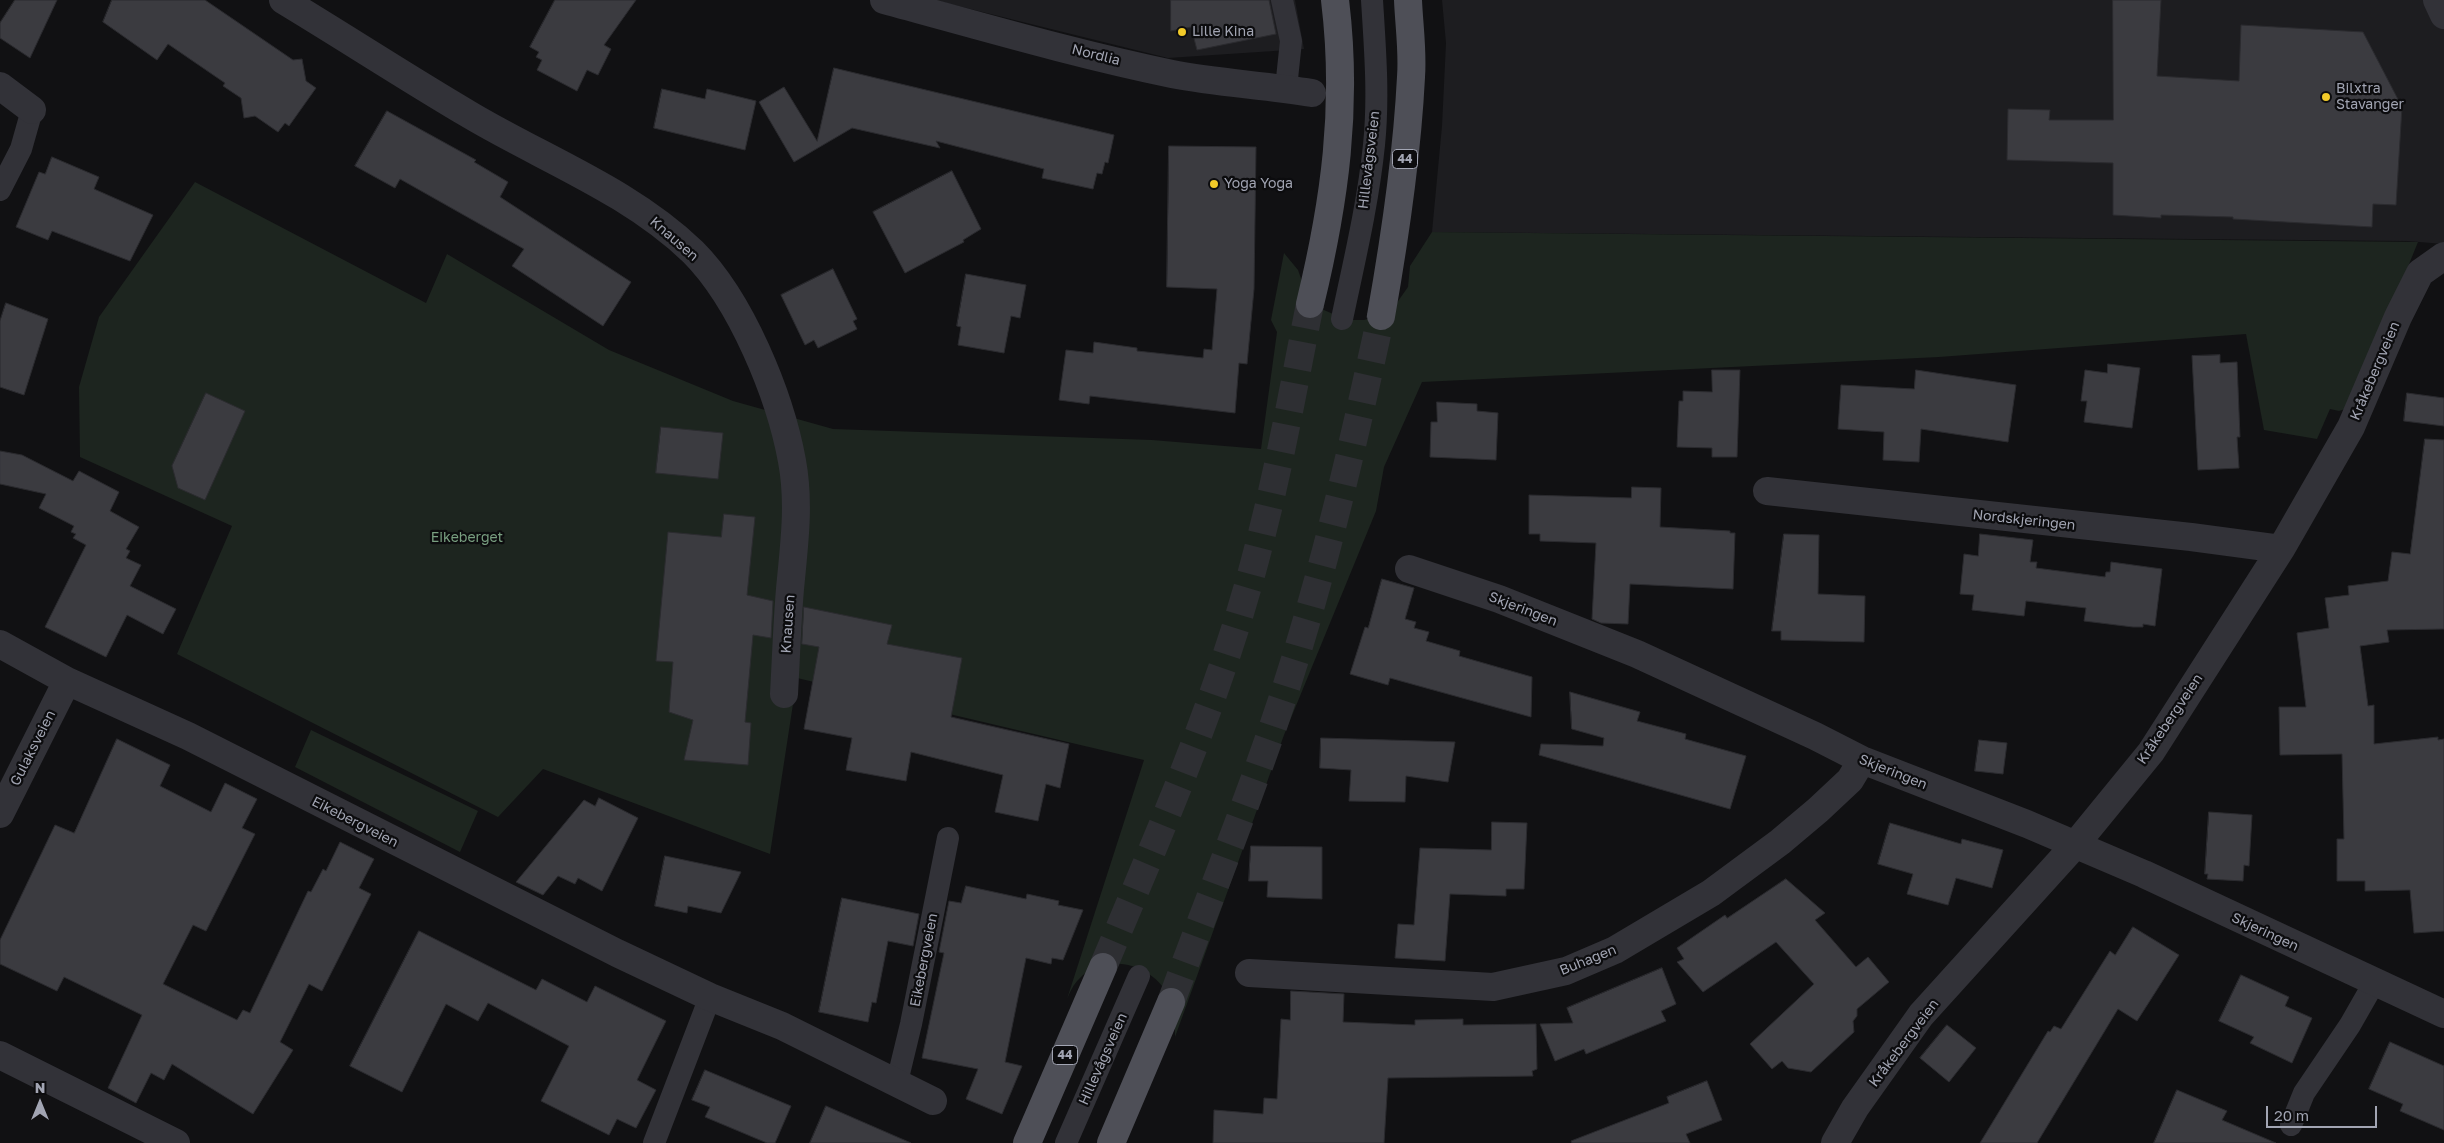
<!DOCTYPE html>
<meta charset="utf-8">
<style>
body{margin:0}
#map{position:relative;width:2444px;height:1143px;overflow:hidden;background:#111113;font-family:"Golos Text",sans-serif}
canvas{display:block}
.north{position:absolute;left:15px;top:1078px;width:50px;height:50px;-webkit-text-stroke:4px #0c0c0e;paint-order:stroke;rotate:0deg;font-size:14px;font-weight:700;line-height:20px;text-align:center;color:#a2a5b3}
.north::after{content:'';display:block;margin:auto;width:18px;height:22px;background:#a2a5b3;clip-path:polygon(50% 0,100% 100%,50% 72%,0 100%)}
.scale{position:absolute;left:2266px;top:1106px;width:111px;height:22px;box-sizing:border-box;border:2px solid #a2a5b3;border-top:0;padding-left:6px;font-size:15px;line-height:18px;white-space:nowrap;color:#a2a5b3;-webkit-text-stroke:4px #0c0c0e;paint-order:stroke}
</style>
<div id="map">
<canvas width="2444" height="1143"></canvas>
<div class="north">N</div>
<div class="scale">20 m</div>
</div>
<script>
const g = document.querySelector('canvas').getContext('2d');
g.lineJoin = 'round';
function paint(path, color) { g.fillStyle = color; g.fill(path, 'evenodd'); }
function trace(path, color, width, dash) { g.strokeStyle = color; g.lineWidth = width; g.lineCap = dash ? 'butt' : 'round'; g.setLineDash(dash || []); g.stroke(path); }
function write(font, color, halo, rows, align = 'center') {
  g.font = font + ' "Golos Text",sans-serif'; g.lineWidth = 4.5; g.setLineDash([]); g.textBaseline = 'middle'; g.strokeStyle = halo; g.fillStyle = color; for (const [text, x, y, turn = 0] of rows) {
    g.save(); g.translate(x, y); g.rotate((+turn || 0) * Math.PI / 180); g.textAlign = isNaN(turn) ? turn : align; if (halo) g.strokeText(text, 0, 0); g.fillText(text, 0, 0); g.restore();
  }
}
const built = new Path2D(`
 M934 0H1295L1304 49 1168 58Z
 M1442 0H2444V244L2407 241 1432 232 1442 126 1446 43Z`);
const green = new Path2D(`
 M195 182 426 303 447 254 609 350 733 401 833 429 1152 440 1261 449 1277 332 1271 320 1284 253 1298 270 1310 304 1347 320H1364L1381 316 1396 304 1408 287 1410 266 1432 232 2418 242 2371 358 2348 408 2339 411 2330 409 2317 439 2264 430 2246 334 1939 357 1422 382 1384 467 1376 511 1284 735 1175 1037C1175 1025 1175 1013 1171 1002 1159 966 1106 949 1079 979 1073 985 1070 992 1067 999L1144 760 797 678 770 854 543 769 498 817 177 654 232 526 80 457 79 387 99 317Z
 M311 730 478 811 460 852 295 767Z`);
const building = new Path2D(`
 M15 0H57L30 58 0 38V23Z
 M112 0H205L293 60 302 59 306 81 316 88 289 126 285 123 278 132 255 116 244 118 241 98 223 86 225 83 168 44 157 60 103 22Z
 M555 0H636L604 45 611 49 598 75 587 70 577 91 537 70 542 60 536 57 539 52 530 47Z
 M1171 0H1269L1276 34 1197 50 1191 27 1171 31Z
 M2113 0H2161L2157 76 2239 81 2241 25 2363 32 2402 107 2396 205 2373 204 2372 227 2233 219V217L2161 215V218L2113 215V163L2007 160 2008 109 2050 110 2049 120H2113Z
 M834 68 1114 135 1108 163 1105 162 1102 174 1097 173 1093 189 1042 178 1044 169 936 141 940 148 852 128 794 162 759 102 784 87 817 141Z
 M662 89 705 99 707 89 756 101 745 150 654 128Z
 M387 111 476 160 474 162 508 182 500 197 631 282 603 326 512 266 524 249 400 179 395 188 355 166Z
 M1169 146 1256 147 1254 289 1247 364 1239 363 1235 413 1090 396 1089 404 1059 400 1066 350 1093 353 1094 342 1137 348V351L1203 358 1204 349 1212 350 1217 289 1167 287Z
 M52 157 99 177 94 189 153 215 130 261 52 231 48 240 16 227 39 172 45 174Z
 M952 171 981 229 963 240 964 242 905 273 873 212Z
 M833 269 857 319 853 321 857 329 818 348 814 340 805 345 781 295Z
 M966 274 1026 285 1020 318 1011 316 1004 353 958 345 961 327 957 326Z
 M6 303 48 319 24 395 0 387V321Z
 M2220 355V363L2237 362 2240 437H2237L2239 468 2198 470 2192 356Z
 M2108 364 2140 368 2132 428 2084 422 2087 401H2081L2085 370 2107 373Z
 M1712 370H1740L1737 457H1712V448L1677 447 1679 401H1683V391L1712 392Z
 M1916 370 2016 385 2008 442 1921 429 1919 462 1883 460 1884 432 1838 429 1841 385 1914 389Z
 M206 393 245 411 205 500 178 488 172 466Z
 M2407 393 2444 398V426L2404 421Z
 M1437 402 1477 404V411L1498 413 1496 460 1430 457 1431 422H1437Z
 M661 427 723 433 718 479 656 473Z
 M2425 439 2444 440V629L2387 630 2389 642 2360 646 2368 706 2374 705V744L2438 737V740L2444 739V931L2414 933 2410 890 2365 891V881H2337V839H2344L2342 754 2280 755 2279 707H2306L2297 633 2329 628 2325 598 2349 595 2348 586 2388 581 2392 552 2410 554Z
 M0 451 22 455 73 481 79 471 119 492 110 511 139 527 126 549 130 551 126 558 141 565 130 586 176 609 163 634 127 615 106 657 45 627 86 545 73 538 76 534 71 532 74 526 39 508 46 494 0 484Z
 M1632 487 1661 488 1660 527 1730 531V533H1735L1733 589 1630 584 1628 624 1601 623 1592 619 1596 543 1540 541V534H1529V495L1631 498Z
 M724 514 755 517 747 595 773 601 771 638 753 635 745 722 751 723 748 765 684 760 693 720 669 712 673 662 656 661 668 532 721 537Z
 M1784 534 1819 535 1818 594 1865 596 1864 642 1781 640V631H1772Z
 M1980 534 2033 540 2030 562H2037L2036 568 2105 577 2106 572H2110L2111 562 2162 569 2155 626 2143 624V627H2133L2084 621 2086 608 2026 601 2024 616 1972 610 1974 595 1960 594 1964 554 1978 556Z
 M1382 579 1414 588 1405 619 1416 622 1414 628 1429 632 1426 641 1460 651 1459 656 1532 677 1531 717 1390 678 1388 685 1350 674 1365 627 1368 628Z
 M804 607 892 625 887 644 962 658 951 717 1069 744 1060 788 1046 784 1038 821 995 812 1003 775 911 752 906 781 846 770 852 738 804 729 819 647 802 644Z
 M1570 692 1640 712 1637 721 1686 734 1685 739 1746 756 1730 809 1539 755 1541 744 1603 746 1604 738 1572 729Z
 M1321 738 1455 742 1448 782 1406 776 1405 802 1349 801 1351 770 1320 768Z
 M117 739 170 765 160 786 211 812 225 783 257 799 242 828 255 834 206 931 193 925 163 984 237 1020 243 1010 250 1013 308 891 311 892 323 869 326 871 340 842 374 859 359 888 371 894 322 991 309 984 280 1042 293 1050 253 1114 172 1064 164 1080 151 1073 136 1103 108 1088 142 1015 64 977 57 991 0 964V940L55 825 74 833Z
 M1979 740 2007 743 2003 774 1975 771Z
 M599 798 638 818 602 891 578 878 575 884 558 876 543 895 516 882 584 800 595 806Z
 M2209 812 2252 815 2249 866 2244 865 2243 881 2207 879 2208 874H2205Z
 M1492 822 1527 823 1524 889H1506V896L1450 894 1445 961 1395 958 1398 924 1414 925 1420 848 1491 850Z
 M1890 823 1961 844 1962 839 2003 850 1992 888 1956 878 1948 905 1907 894 1913 874 1878 864Z
 M1251 846 1322 847V899L1267 897 1268 881H1249Z
 M665 856 741 872 721 913 688 906 687 913 655 906Z
 M1786 879 1825 913 1815 920 1856 967 1868 957 1889 982 1857 1009V1016L1853 1021 1854 1032 1811 1072 1788 1068 1782 1061 1772 1069 1750 1044 1814 984 1776 942 1703 992 1677 962 1684 959 1677 948 1725 915 1727 918Z
 M966 886 1026 899 1027 894 1059 901 1058 905 1083 910 1063 960 1052 958 1051 964 1026 958 1005 1062 1022 1066 1002 1114 966 1099 978 1069 922 1058 944 953 939 952 949 901 961 903Z
 M842 898 919 914 913 946 888 941 876 1003 872 1002 868 1022 819 1012Z
 M2133 927 2179 955 2137 1021 2118 1009 2037 1143H1980L2048 1031 2050 1032 2054 1026 2061 1029 2110 951 2115 955Z
 M419 931 536 990 542 979 587 1002 595 986 666 1021 637 1080 656 1090 636 1128 617 1119 609 1135 541 1101 569 1046 488 1003 478 1021 446 1004 402 1092 350 1066Z
 M1662 968 1676 1004 1661 1011 1666 1021 1586 1054 1584 1049 1555 1061 1540 1024 1573 1023 1567 1008Z
 M2241 975 2289 997 2285 1006 2312 1018 2292 1063 2250 1043 2254 1037 2219 1021Z
 M1291 991 1344 994 1343 1022 1415 1025V1020L1463 1019V1025L1536 1024 1537 1069 1532 1071 1533 1076 1388 1078 1384 1143H1213L1214 1110 1263 1114 1264 1098 1277 1099 1281 1019 1290 1020Z
 M1947 1025 1976 1048 1949 1082 1920 1058Z
 M2390 1042 2444 1066V1130L2400 1111 2403 1104 2369 1089Z
 M705 1070 791 1106 775 1143H767L705 1117 710 1107 692 1100Z
 M1707 1081 1722 1120 1686 1134 1690 1143H1572L1571 1141 1669 1103 1667 1097Z
 M2177 1090 2227 1111 2222 1120 2276 1143H2154Z
 M826 1106 911 1143H810Z`);
const primaryTunnel = new Path2D(`
 M1103 967C1161 829 1222 691 1259 545 1280 465 1294 384 1310 304
 M1171 1002C1208 901 1249 800 1283 697 1324 572 1353 445 1381 316`);
const service = new Path2D(`
 M1282 0 1291 41 1286 88
 M0 190 21 149 32 110
 M1342 319C1354 262 1368 204 1374 145 1379 97 1375 48 1372 0
 M897 1082 911 1024 948 838
 M2291 1125 2304 1093 2350 1025 2374 983
 M654 1143 710 997
 M1066 1143 1139 976`);
const minor = new Path2D(`
 M283 0C346 38 407 78 470 115 544 159 630 191 693 252 741 300 780 395 792 461 800 504 794 546 790 589 787 624 786 659 784 694
 M884 0C980 26 1075 54 1172 74 1218 83 1265 85 1312 93
 M2437 0 2444 15
 M0 86 32 110
 M1767 491 2191 537 2281 549
 M1409 569 1499 599 1637 654 1815 736 1862 760 2027 824 2144 874 2444 1014
 M0 644 67 681 188 736 617 953 710 997 782 1026 933 1101
 M0 814 67 681
 M1249 973 1493 987 1566 971 1615 950 1711 893 1780 842 1818 810 1850 780 1862 760
 M0 1055 176 1143
 M1835 1143 1855 1108 1921 1015 2075 845 2151 752 2281 549 2351 427 2398 317 2420 273 2444 256`);
const primary = new Path2D(`
 M1310 304C1335 201 1348 106 1335 0
 M1381 316C1395 237 1407 157 1411 77 1413 51 1409 25 1408 0
 M1027 1143 1103 967
 M1111 1143 1171 1002`);
const markers = [
 [1182,32,5,"#f2ca29"],
 [2326,97,5,"#f2ca29"],
 [1214,184,5,"#f2ca29"]
];
const shields = [
 [1405,159,25],
 [1065,1055,25]
];
const shieldNames = [
 ["44",1405,159],
 ["44",1065,1055]
];
const poiNames = [
 ["Lille Kina",1192,32],
 ["Bilxtra",2336,89],
 ["Stavanger",2336,105],
 ["Yoga Yoga",1224,184]
];
const streetNames = [
 ["Nordlia",1096,55,14],
 ["Hillevågsveien",1369,160,-83],
 ["Knausen",674,239,41],
 ["Kråkebergveien",2375,371,-67],
 ["Nordskjeringen",2024,520,6],
 ["Skjeringen",1523,609,21],
 ["Knausen",788,624,-86],
 ["Kråkebergveien",2170,719,-56],
 ["Gulaksveien",33,748,-63],
 ["Skjeringen",1893,772,22],
 ["Eikebergveien",355,822,27],
 ["Skjeringen",2265,932,25],
 ["Eikebergveien",924,960,-79],
 ["Buhagen",1588,960,-22],
 ["Kråkebergveien",1904,1043,-53],
 ["Hillevågsveien",1103,1059,-66]
];
const parkNames = [
 ["Eikeberget",467,538]
];
paint(built, '#1d1d20');
paint(green, '#1d251f');
paint(building, '#3b3b40');
trace(building, '#2b2b2f', 1);
trace(primaryTunnel, '#2e2f33', 28, [28, 14]);
trace(service, '#323238', 22);
trace(minor, '#323238', 28);
trace(primary, '#4e4f57', 28);
for (const [x, y, r, color] of markers) { const dot = new Path2D(); dot.arc(x, y, r, 0, 2 * Math.PI); g.fillStyle = color; g.fill(dot); trace(dot, '#0c0c0e', 2); }
for (const [x, y, w] of shields) { const box = new Path2D(); box.roundRect(x - w / 2, y - 9.5, w, 19, 4); g.fillStyle = '#0c0c0e'; g.fill(box); trace(box, '#a2a5b3', 1); }
write('bold 12px', '#a2a5b3', null, shieldNames);
write('14px', '#a2a5b3', '#0c0c0e', poiNames, 'left');
write('14px', '#a2a5b3', '#0c0c0e', streetNames);
write('14px', '#799f80', '#0c0c0e', parkNames);
</script>
